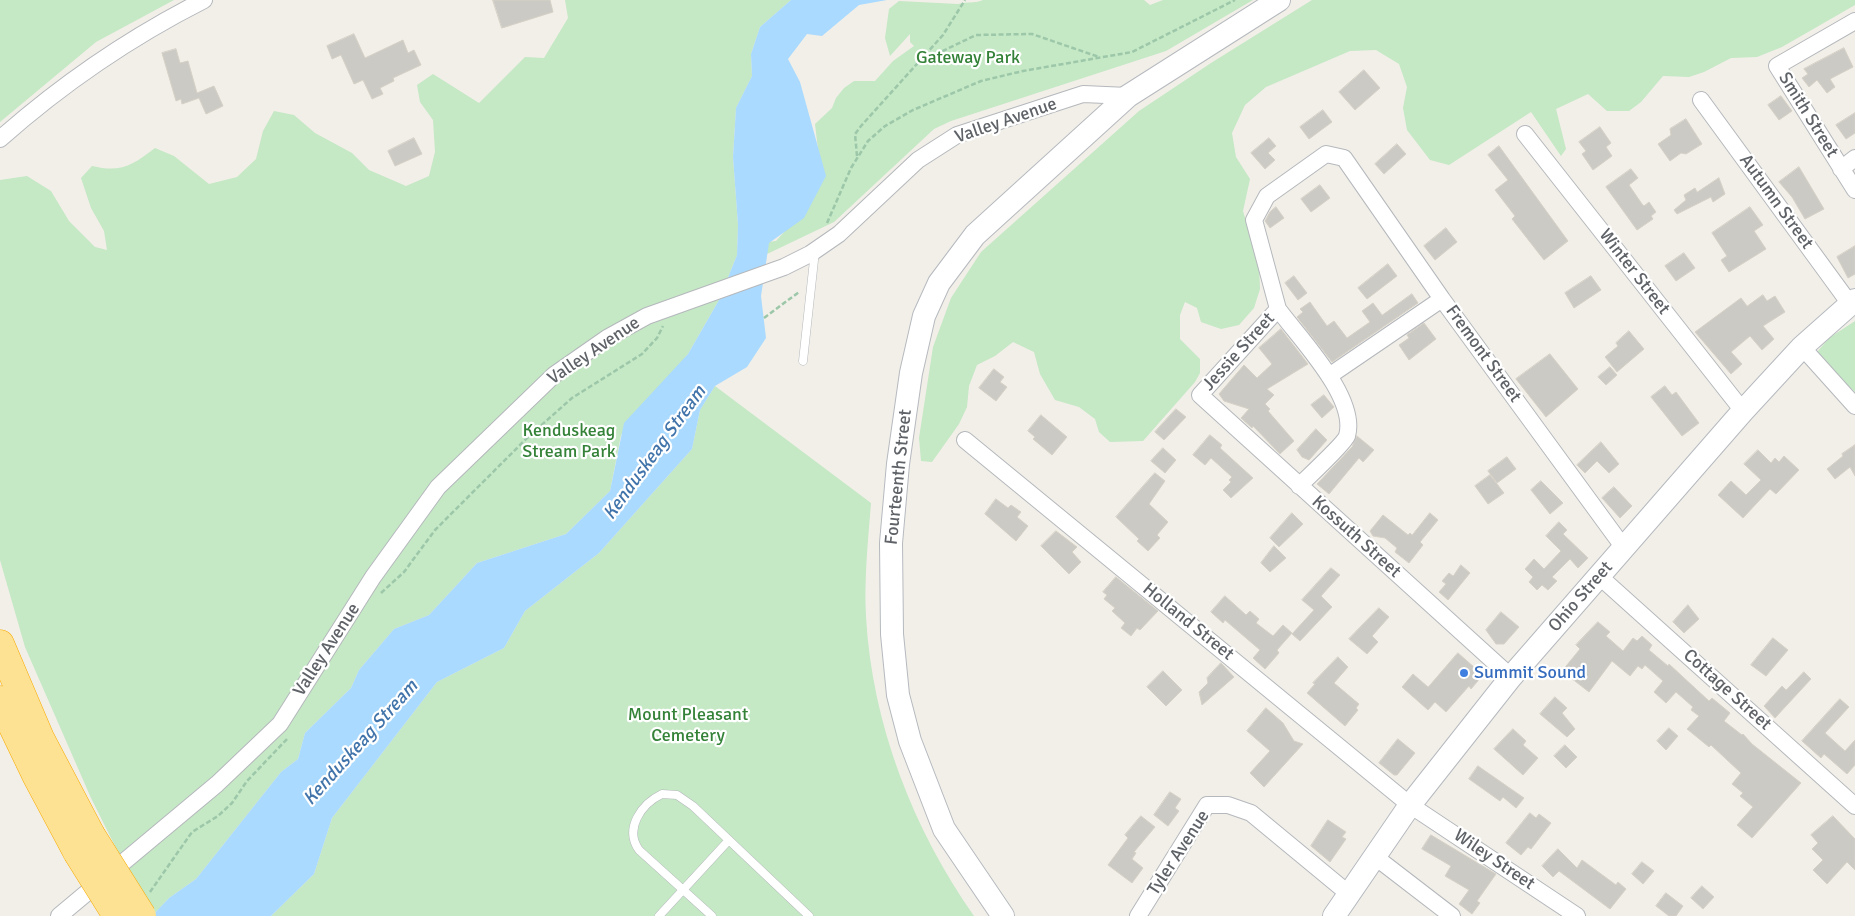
<!DOCTYPE html>
<style>
body{margin:0}
canvas{display:block;background:#f1efe8}
</style>
<canvas width="1855" height="916"></canvas>
<script>
const g = document.querySelector('canvas').getContext('2d');
g.lineJoin = 'round';
function paint(path, color) { g.fillStyle = color; g.fill(path, 'evenodd'); }
function trace(path, color, width, dash) { g.strokeStyle = color; g.lineWidth = width; g.lineCap = dash ? 'butt' : 'round'; g.setLineDash(dash || []); g.stroke(path); }
function write(font, color, halo, rows, align = 'center') {
  g.font = font + ' Signika,sans-serif'; g.lineWidth = 4.5; g.setLineDash([]); g.textBaseline = 'middle'; g.strokeStyle = halo; g.fillStyle = color; for (const [text, x, y, turn = 0] of rows) {
    g.save(); g.translate(x, y); g.rotate((+turn || 0) * Math.PI / 180); g.textAlign = isNaN(turn) ? turn : align; if (halo) g.strokeText(text, 0, 0); g.fillText(text, 0, 0); g.restore();
  }
}
const green = new Path2D(`
 M0 0H174L96 42 0 122Z
 M565 0H791L760 27 751 54 752 76 736 108 733 157 738 225 737 255 719 300 688 354 621 435 610 491 566 534 477 563 429 615 394 629 359 670 351 688 305 733 298 759 281 772 196 879 169 898 155 913 118 852 91 798 25 647 0 560V180L27 176 51 191 69 221 95 247 107 250 104 231 91 208 81 178 92 166C121 173 133 165 155 148L174 156 209 184 237 177 256 159 263 131 274 111 294 115 315 133 352 153 369 170 406 186 429 176 435 152 433 120 420 102 417 85 433 74 479 103 525 57 544 58 568 18Z
 M983 0H1144L1150 5 1163 0H1253L1166 51 951 121 934 129 834 222 767 254V242L776 241 811 202 822 183 815 124 832 108 836 98 844 88 854 81H875L893 61 914 46 910 42V34L890 56 885 38 889 9 899 1 958 4C968 1 973 4 983 0Z
 M1312 0H1855V5L1782 47 1757 57 1731 58 1704 72 1689 77 1663 76 1641 102 1629 111H1607L1588 94 1556 109 1566 149 1561 156 1531 112 1449 165 1430 160 1407 130 1403 108 1407 87 1399 64 1376 50 1350 51 1266 87 1245 105 1232 133 1236 157 1250 179 1243 211 1259 265 1260 289 1254 308 1239 325 1221 329 1201 322 1197 308 1185 302 1180 315V339L1200 359V373L1195 382 1143 441 1110 442 1099 432 1095 419 1079 407 1055 400 1040 374 1034 352 1013 342 995 356 977 365 969 386 967 407 959 424 932 462 921 461 919 438 933 347 951 298 981 252 1139 111 1211 63Z
 M1855 321V392L1825 365 1817 352 1829 338Z
 M715 386 871 503C868 541 864 579 866 617 872 724 913 829 974 916H271L314 874 332 818 437 682 504 648 525 611 599 553 692 449 700 410Z`);
const water = new Path2D(`
 M791 0H887L859 5 822 36 807 34 788 59 800 82 826 176 804 218 769 243 761 296 766 338 747 367 715 386 700 410 692 449 599 553 525 611 504 648 437 682 332 818 314 874 271 916H152L169 898 196 879 281 772 298 759 305 733 351 688 359 670 394 629 429 615 477 563 566 534 610 491 624 423 688 354 719 300 737 255 738 225 733 157 736 108 752 76 751 54 760 27Z`);
const building = new Path2D(`
 M493 0H550L553 12 502 28Z
 M354 34 365 58 403 40 408 53 414 50 421 65 393 78 394 81 380 88 383 94 372 99 363 80 354 84 341 55 332 59 327 46Z
 M1844 48 1853 67 1830 79 1835 87 1827 93 1817 80 1809 87 1802 78 1808 74 1804 69Z
 M176 49 180 63 188 61 197 93 214 86 223 106 206 114 199 98 182 104 181 99 176 101 162 53Z
 M1364 70 1380 88 1355 110 1339 92Z
 M1781 96 1792 111 1779 120 1768 105Z
 M1323 110 1332 122 1309 139 1300 127Z
 M1855 113V133L1846 139 1836 125Z
 M1686 119 1702 144 1686 154 1681 153 1670 161 1658 144 1671 135 1670 129Z
 M1600 127 1611 143 1606 147 1612 156 1593 170 1582 154 1586 151 1579 142Z
 M414 138 422 154 395 166 388 151Z
 M1269 138 1276 146 1268 153 1275 160 1265 169 1251 153Z
 M1397 144 1406 154 1384 174 1375 164Z
 M1499 146 1568 241 1544 260 1512 219 1515 216 1495 190 1508 180 1488 155Z
 M1799 167 1824 209 1805 219 1792 197 1779 182Z
 M1631 169 1638 178 1629 185 1642 204 1644 206 1649 202 1656 212 1651 216 1653 219 1637 230 1606 187Z
 M1719 178 1725 194 1713 202 1711 197 1677 214 1674 210 1686 200 1684 195 1695 188 1697 192Z
 M1320 185 1330 198 1311 212 1301 199Z
 M1276 207 1284 218 1270 228 1265 221 1270 212Z
 M1750 207 1763 225 1754 231 1766 249 1729 272 1721 260 1727 256 1712 233Z
 M1446 228 1457 242 1435 260 1424 246Z
 M1855 246V274L1848 278 1837 257Z
 M1684 253 1695 268 1676 281 1665 266Z
 M1388 264 1397 276 1367 299 1358 288Z
 M1294 276 1307 293 1298 300 1285 283Z
 M1591 276 1601 290 1574 308 1565 293Z
 M1412 294 1418 303 1332 362 1297 317 1303 312 1300 309 1310 302 1327 326 1334 321 1347 338 1370 322 1362 311 1373 303 1382 315Z
 M1763 295 1767 301 1775 296 1785 312 1763 326 1774 339 1762 350 1750 336 1731 352 1742 364 1731 374 1695 332 1741 298 1747 306Z
 M1424 323 1436 339 1409 360 1399 345 1409 338 1407 335Z
 M1281 329 1308 364 1267 389 1274 395 1265 404 1270 409 1268 411 1294 441 1280 454 1253 426 1252 428 1241 418 1249 409 1224 401 1219 394 1244 365 1257 378 1272 364 1259 348Z
 M1629 331 1644 349 1617 372 1605 357 1618 346 1616 343Z
 M1550 354 1578 389 1546 417 1516 379Z
 M1610 367 1617 375 1606 385 1598 377Z
 M994 369 1004 377 1000 382 1007 387 996 401 979 388Z
 M1665 386 1672 395 1676 392 1699 423 1682 436 1651 397Z
 M1324 395 1334 407 1322 418 1311 405Z
 M1176 409 1186 417 1164 440 1155 432Z
 M1041 415 1067 437 1052 455 1033 439 1035 437 1028 431Z
 M1316 429 1327 440 1309 460 1302 457 1297 450Z
 M1210 435 1222 445 1220 448 1253 478 1231 498 1223 490 1231 482 1229 480 1232 477 1211 458 1205 465 1193 455Z
 M1357 436 1374 450 1363 462 1359 458 1329 494 1317 484 1352 447Z
 M1601 442 1619 464 1609 473 1597 461 1585 473 1577 465Z
 M1855 445V476L1850 467 1835 479 1827 469 1843 456 1842 454Z
 M1163 448 1176 460 1165 473 1151 461Z
 M1758 450 1771 463 1775 458 1779 462 1784 456 1799 470 1776 494 1770 489 1743 518 1718 495 1731 481 1746 495 1761 480 1744 464Z
 M1507 457 1516 469 1497 483 1488 471Z
 M1155 473 1165 481 1149 504 1168 522 1157 535 1160 538 1148 551 1137 541 1139 539 1116 517Z
 M1490 475 1504 493 1488 504 1475 486Z
 M1541 481 1563 503 1550 514 1531 490Z
 M1614 487 1632 506 1620 518 1602 498Z
 M996 499 1008 508 1011 505 1021 512 1017 517 1028 526 1016 541 985 514Z
 M1292 513 1303 524 1279 547 1270 538Z
 M1430 513 1438 520 1420 542 1423 545 1409 563 1395 552 1397 548 1385 538 1373 536 1370 531 1383 515 1408 535 1410 533 1412 535Z
 M1559 522 1567 530 1563 534 1588 558 1578 568 1570 559 1552 577 1557 581 1548 590 1542 585 1537 590 1529 582 1533 577 1525 569 1534 559 1544 569 1561 551 1546 536Z
 M1056 531 1077 547 1072 552 1081 562 1069 574 1041 546Z
 M1274 546 1286 558 1270 572 1261 563Z
 M1461 565 1470 573 1448 600 1439 592 1446 584 1442 581 1449 573 1453 576Z
 M1331 568 1340 575 1321 596 1332 607 1300 641 1292 634 1314 610 1302 600Z
 M1116 577 1158 611 1140 630 1137 628 1131 636 1121 628 1125 623 1112 611 1115 608 1104 599 1107 595 1103 592Z
 M1225 596 1246 615 1250 611 1259 619 1256 623 1273 636 1283 625 1292 633 1277 650 1279 653 1265 669 1253 658 1260 650 1225 620 1223 623 1211 612Z
 M1688 605 1699 619 1684 633 1673 622Z
 M1379 608 1389 617 1372 636 1378 642 1367 654 1349 639Z
 M1501 612 1519 627 1504 644H1496L1486 630Z
 M1598 622 1610 632 1606 636 1623 651 1633 638 1637 641 1642 636 1652 645 1649 650 1668 666 1669 664 1709 701 1712 698 1730 713 1724 721 1742 735 1743 734 1752 744 1801 783 1752 838 1737 825 1753 807 1740 796 1743 793 1732 784 1741 773 1711 745 1709 747 1687 729 1699 716 1691 710 1693 707 1676 692 1666 703 1654 692 1663 681 1645 665 1642 669 1638 666 1630 676 1612 661 1589 692 1562 671 1580 649 1576 645Z
 M1773 638 1788 650 1766 676 1751 665Z
 M1458 653 1483 675 1471 689 1469 686 1446 712 1435 702 1428 710 1402 687 1413 674 1428 687Z
 M1338 657 1348 667 1334 683 1359 704 1356 708 1358 710 1345 726 1307 693 1315 684 1313 683Z
 M1221 663 1234 677 1202 705 1199 692 1208 683 1207 678Z
 M1163 671 1182 690 1166 706 1147 687Z
 M1804 672 1811 679 1775 718 1764 706 1782 686 1786 690Z
 M1555 697 1567 708 1562 713 1575 729 1567 737 1540 714Z
 M1840 699 1849 707 1825 733 1845 751 1855 740V765L1847 774 1824 754 1821 758 1802 741Z
 M1266 708 1283 723 1294 741 1303 744 1264 787 1250 773 1270 751 1247 731Z
 M1669 728 1678 736 1666 750 1657 741Z
 M1513 729 1526 741 1523 745 1538 758 1523 775 1494 749Z
 M1398 739 1415 753 1397 775H1394L1379 763Z
 M1565 745 1577 757 1566 768 1554 756Z
 M1478 766 1524 798 1516 808 1503 797 1500 801 1469 779Z
 M1170 792 1181 799 1175 808 1179 811 1168 826 1154 815Z
 M1530 813 1536 818 1539 814 1551 823 1531 849 1528 847 1521 855 1506 843Z
 M1141 816 1155 827 1134 852 1136 853 1132 859 1143 868 1132 883 1108 865 1128 838 1125 835Z
 M1833 816 1855 839V870L1847 862 1827 884 1813 870 1823 860 1812 849 1818 843 1811 835Z
 M1328 820 1346 832 1342 837 1346 839 1330 862 1311 846Z
 M1431 835 1496 874 1477 901 1480 903 1472 914 1459 904 1469 890 1445 876 1451 866 1422 849Z
 M1558 849 1577 868 1582 860 1616 885 1618 882 1626 889 1610 909 1559 871 1553 877 1542 866Z
 M1642 862 1654 871 1643 884 1632 874Z
 M1702 886 1714 897 1703 909 1691 898Z
 M1666 893 1683 906 1676 916H1669L1656 906Z`);
const path = new Path2D(`
 M922 61 976 35 1032 34 1099 57
 M857 156 855 134 861 126 943 35 965 0
 M827 223 851 168 868 141 885 126 913 110 981 81 1023 71 1132 52 1235 0
 M764 318 799 292
 M381 593 404 572 435 530 527 438 572 398 642 354 657 338 663 326
 M150 892 192 832 218 816 232 803 247 781 288 738`);
const lane = new Path2D(`
 M803 361 815 251
 M659 916 729 840
 M712 916 639 850C624 829 641 804 662 794L677 795 693 806 809 916`);
const street = new Path2D(`
 M1855 21 1777 66 1855 190
 M1701 100 1850 304
 M1525 134 1743 411
 M0 139C62 84 129 38 204 0
 M1841 169 1855 158
 M1278 309C1300 339 1358 398 1347 436 1344 444 1308 477 1299 486
 M1802 347 1855 406
 M1329 376 1442 299
 M965 440 1410 805 1577 916
 M1599 576 1855 806
 M1511 677 1200 395 1278 309 1254 220 1267 196 1326 154 1344 158 1442 299 1624 548
 M1374 856 1452 916
 M59 916 217 784 280 724 373 577 438 487 554 375 607 338 647 316 784 267 810 254 839 234 918 160 957 135 1083 94 1128 96
 M1138 916 1207 805H1228L1251 813 1349 894`);
const secondary = new Path2D(`
 M1003 916 944 829 910 741 898 695 892 634 891 543 898 464 911 373 924 316 939 283 975 235 1128 96 1279 0
 M1334 916 1410 805 1511 677 1743 411 1802 347 1855 300`);
const highway = new Path2D(`
 M0 644 40 738 91 835
 M0 700 37 777 77 852`);
const highwayBridge = new Path2D(`
 M91 835 142 916
 M77 852 117 916`);
const markers = [
 [1464,673,5,"#3f7fe0"]
];
const parkNames = [
 ["Gateway Park",968,58],
 ["Kenduskeag",569,431],
 ["Stream Park",569,452],
 ["Mount Pleasant",688,715],
 ["Cemetery",688,736]
];
const streetNames = [
 ["Smith Street",1808,115,58],
 ["Valley Avenue",1006,121,-19],
 ["Autumn Street",1776,202,54],
 ["Winter Street",1634,272,52],
 ["Valley Avenue",594,351,-34],
 ["Jessie Street",1239,352,-48],
 ["Fremont Street",1483,354,54],
 ["Fourteenth Street",899,477,-84],
 ["Kossuth Street",1356,537,42],
 ["Ohio Street",1581,597,-49],
 ["Holland Street",1188,622,39],
 ["Valley Avenue",327,650,-57],
 ["Cottage Street",1727,690,42],
 ["Tyler Avenue",1179,853,-57],
 ["Wiley Street",1494,860,34]
];
const shopNames = [
 ["Summit Sound",1474,673]
];
const waterNames = [
 ["Kenduskeag Stream",655,453,-54],
 ["Kenduskeag Stream",361,743,-48]
];
paint(green, '#c5e8c5');
paint(water, '#aadaff');
paint(building, '#cccac5');
trace(building, '#d6d1c6', 1);
trace(lane, '#b5b8bc', 9);
trace(street, '#b5b8bc', 18);
trace(secondary, '#b6babf', 24);
trace(highway, '#f9ab00', 29);
trace(path, '#9cc7a9', 2.5, [5, 2.5]);
trace(lane, '#fff', 8);
trace(street, '#fff', 16);
trace(secondary, '#fff', 22);
trace(highway, '#fde293', 28);
trace(highwayBridge, '#f9ab00', 29, []);
trace(highwayBridge, '#fde293', 28);
for (const [x, y, r, color] of markers) { const dot = new Path2D(); dot.arc(x, y, r, 0, 2 * Math.PI); g.fillStyle = color; g.fill(dot); trace(dot, '#fff', 2); }
write('18px', '#348238', '#fff', parkNames);
write('18px', '#5f6368', '#fff', streetNames);
write('18px', '#366cbe', '#fff', shopNames, 'left');
write('italic 19px', '#4174aa', '#fff', waterNames);
</script>
